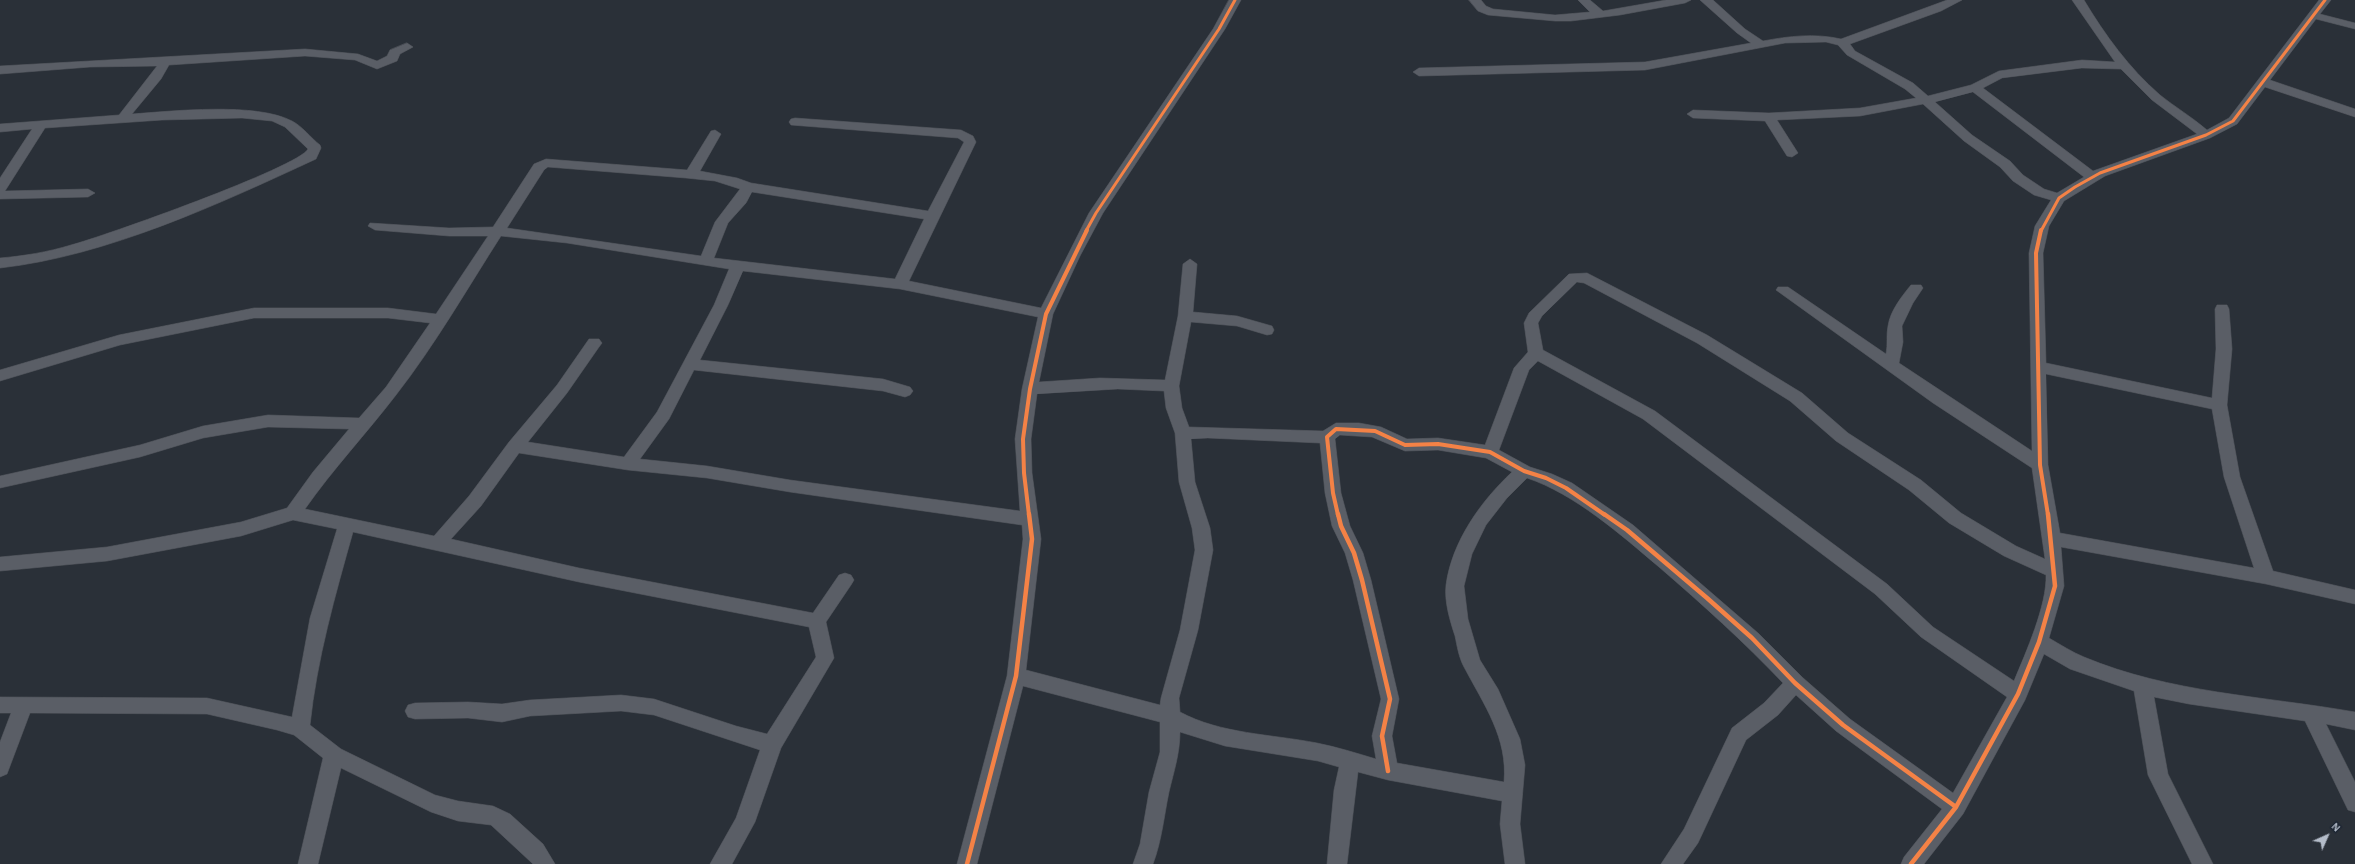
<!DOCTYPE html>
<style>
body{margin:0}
#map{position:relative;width:2355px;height:864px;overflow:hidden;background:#2a3038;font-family:"Alegreya Sans",sans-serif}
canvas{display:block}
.north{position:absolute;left:2307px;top:816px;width:40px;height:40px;-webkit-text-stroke:3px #1d2633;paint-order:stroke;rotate:45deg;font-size:11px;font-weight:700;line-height:16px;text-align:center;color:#b4bcc9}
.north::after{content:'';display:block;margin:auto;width:14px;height:18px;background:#b4bcc9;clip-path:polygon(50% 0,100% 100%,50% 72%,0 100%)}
</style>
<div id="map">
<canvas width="2355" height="864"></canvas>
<div class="north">N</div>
</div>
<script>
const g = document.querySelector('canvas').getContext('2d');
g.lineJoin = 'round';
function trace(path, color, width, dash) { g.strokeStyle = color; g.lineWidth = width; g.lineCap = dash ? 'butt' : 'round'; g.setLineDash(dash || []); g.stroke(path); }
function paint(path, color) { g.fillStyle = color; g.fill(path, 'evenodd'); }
const minor = new Path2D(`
 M1229 0H1241L1225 29 1103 213 1080 256 1053 314 1039 382 1100 378 1165 380 1178 316 1183 264 1190 259 1197 264 1193 312 1237 316 1272 326 1274 330 1272 334 1267 335 1237 326 1191 322 1179 386 1182 408 1189 427 1323 431 1336 423H1359L1381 427 1407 439 1438 438 1485 445 1514 368 1528 352 1524 323 1529 313 1569 274 1587 273 1707 335 1802 393 1848 433 1921 480 1961 513 2016 546 2045 559 2032 468 1933 403 1776 290 1778 287H1788L1886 354C1888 344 1886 335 1888 326 1890 311 1902 296 1911 285H1921L1923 288 1913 303 1902 326 1903 342 1899 363 2032 451 2029 253 2035 226 2051 200 2034 195 2013 181 2000 167 1964 141 1923 104 1860 116 1777 120 1798 153 1792 157 1787 156 1765 121 1693 118 1687 114 1693 110 1769 113 1860 108 1916 98 1905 89 1847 55 1838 45 1826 42 1785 43 1645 70 1419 76 1413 72 1419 68 1645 62 1751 43 1737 33 1700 0H1713L1745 29 1763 41C1789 36 1815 33 1841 39L1947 0H1962L1941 11 1850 44 1855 51 1913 83 1928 96 1971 85 1999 71 2082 60 2115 62 2072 0H2084C2105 35 2129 68 2160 95 2175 107 2192 117 2207 130L2229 118 2319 0H2331L2320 14 2355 23V29L2316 19 2270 80 2355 109V117L2265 87 2237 124 2210 138 2105 176 2064 201 2049 226 2043 253 2046 363 2212 398 2216 349 2215 309 2217 305H2227L2229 309 2232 349 2227 405 2240 477 2273 571 2355 590V604L2266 584 2061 547 2064 586 2049 638C2061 645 2072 652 2084 657 2170 693 2264 696 2355 712V730L2326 724 2355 782V812L2348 810 2305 721 2189 704 2154 697 2168 774 2213 864H2192L2148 775 2134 691 2070 669 2044 654 2025 700 1963 814 1924 864H1901L1904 857 1942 809 1836 731 1796 695 1778 715 1746 740 1698 843 1683 864H1661L1684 829 1732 728 1764 703 1783 683C1744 642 1702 604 1659 567 1621 535 1575 494 1527 478L1507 498 1486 525 1472 554 1464 586 1468 619 1480 660 1498 689 1520 739 1525 765 1520 824 1525 864H1505L1500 824 1502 801 1388 780 1358 772 1347 864H1327L1334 790 1339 767 1318 761 1225 746 1180 732C1180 753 1174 771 1169 792 1164 816 1162 840 1153 864H1133L1140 844 1149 792 1160 752V722L1023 686 977 864H957L1007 676 1023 539 1022 525 790 492 707 478 628 470 519 453 481 506 451 539 579 568 813 613 839 575 845 573 851 575 854 580 851 585 826 622 834 658 781 748 755 822 732 864H710L736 818 760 750 654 715 621 711 530 716 502 722 468 718 415 719 408 717 405 711 408 705 415 703 468 702 502 704 530 700 621 695 654 699 736 726 767 734 816 657 809 627 579 582 353 532C335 596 317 659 310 725L341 749 435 795 458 801 493 806 510 814 543 844 555 864H533L491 825 458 821 431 812 341 768 318 864H298L323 758 294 735 277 730 207 714 30 713 7 774 0 777V742L11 713H0V697L207 698 292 717 310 618 337 529 293 520 241 536 107 561 0 571V557L107 547 241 522 287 508 313 472 349 429 268 427 203 438 140 457 0 488V476L140 445 203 426 268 415 359 418 386 387 430 323 388 318H254L120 345 0 381V370L119 335 254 308H388L436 314 488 236H449L375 230 368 226 370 223 449 228 493 227 534 164 546 159 687 170 711 131 715 130 721 134 700 171 737 178 751 183 928 211 964 142 958 138 791 125 789 122 791 119 795 118 961 130 973 136 976 142 909 281 1041 308 1089 213 1213 29ZM2082 68 2121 69 2152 100 2197 134 2093 171 1983 88 2002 78ZM1973 92 2084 177 2057 193 2044 189 2023 175 2010 161 1972 135 1935 102ZM548 167 686 178 715 181 740 189 715 222 701 256 507 228 544 170ZM752 192 924 219 895 279 714 258 728 223 746 203ZM501 236 567 243 729 269 714 305 657 412 624 457 528 442 567 393 599 347 602 343 599 339H589L557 385 509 442 469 496 434 536 305 509C333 469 366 434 396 395 435 345 467 289 501 236ZM743 271 900 289 1038 317 1022 389 1015 439 1020 511 790 480 707 466 640 459 669 419 694 370 883 391 905 397 910 395 913 391 910 387 883 379 700 360 728 305ZM1577 282 1584 283 1697 343 1790 401 1836 441 1909 490 1949 523 2004 556 2046 575C2047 605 2026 652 2014 681L1933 627 1887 584 1655 411 1543 350 1538 323 1542 316ZM1538 361 1643 419 1875 594 1921 637 2007 697 1953 793 1850 719 1802 677 1758 633 1633 525 1572 483 1552 474 1530 467 1499 450 1529 370ZM2046 374 2212 409 2224 477 2254 568 2060 533 2048 465ZM1118 389 1164 391 1166 408 1175 433 1179 482 1192 528 1195 550 1180 630 1161 698 1160 705 1026 670 1041 539 1032 473 1031 439 1037 394ZM1340 435 1372 437 1405 451 1438 450 1486 458 1512 472C1481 501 1452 541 1446 585 1444 601 1450 621 1455 636 1457 646 1459 658 1464 667 1484 705 1508 738 1504 782L1397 763 1392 736 1399 699 1371 580 1363 553 1350 526 1341 493 1335 439ZM1208 438 1320 443 1325 493 1332 526 1345 553 1353 580 1381 699 1372 736 1376 759C1356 753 1337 747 1317 743 1271 734 1221 734 1180 712L1179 698 1198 630 1213 550 1210 528 1195 482 1191 439Z
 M1469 0H1481L1486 6 1493 9 1555 15 1590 12 1578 0H1590L1603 11 1666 0H1691L1685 3 1620 15 1571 21H1555L1488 15 1478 11Z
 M407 43 413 47 400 54 397 61 377 69 355 60 305 56 169 65 161 79 132 114C173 111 256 102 292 121 302 126 311 138 320 145L321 148 316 159C219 204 107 256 0 268V258C24 256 48 252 71 245 102 237 299 167 308 149L285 127 272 121 242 118 162 120 45 128 5 191 88 189 95 193 88 197 0 199V178L32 129 0 132V124L119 115 157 66 90 67 0 74V66L305 49 358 54 377 61 387 56 390 50Z`);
const cyclewayFar2 = new Path2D(`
 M1086 231 1096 213 1219 29 1235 0
 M2041 231 2059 198 2075 187 2100 173 2206 135 2233 121 2325 0`);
const cyclewayFar1 = new Path2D(`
 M2041 230 2036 253 2040 465 2048 515
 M1029 515 1024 473 1023 439 1030 389 1046 314 1087 230
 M1338 515 1333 493 1327 437 1336 429 1375 431 1405 445 1438 444 1490 452 1524 471 1546 478 1566 488 1605 515`);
const cycleway = new Path2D(`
 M1338 514 1341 526 1354 553 1362 580 1390 699 1382 736 1388 771
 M1604 514 1627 530 1707 598 1752 638 1795 683 1843 725 1956 807
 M967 864 1016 676 1032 539 1029 514
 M1911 864 1956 807 2018 694 2039 642 2055 586 2048 514`);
trace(minor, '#484c53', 1);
paint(minor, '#5a5e66');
trace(cyclewayFar2, '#f48246', 3);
trace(cyclewayFar1, '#f48246', 4);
trace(cycleway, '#f48246', 4.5);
</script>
